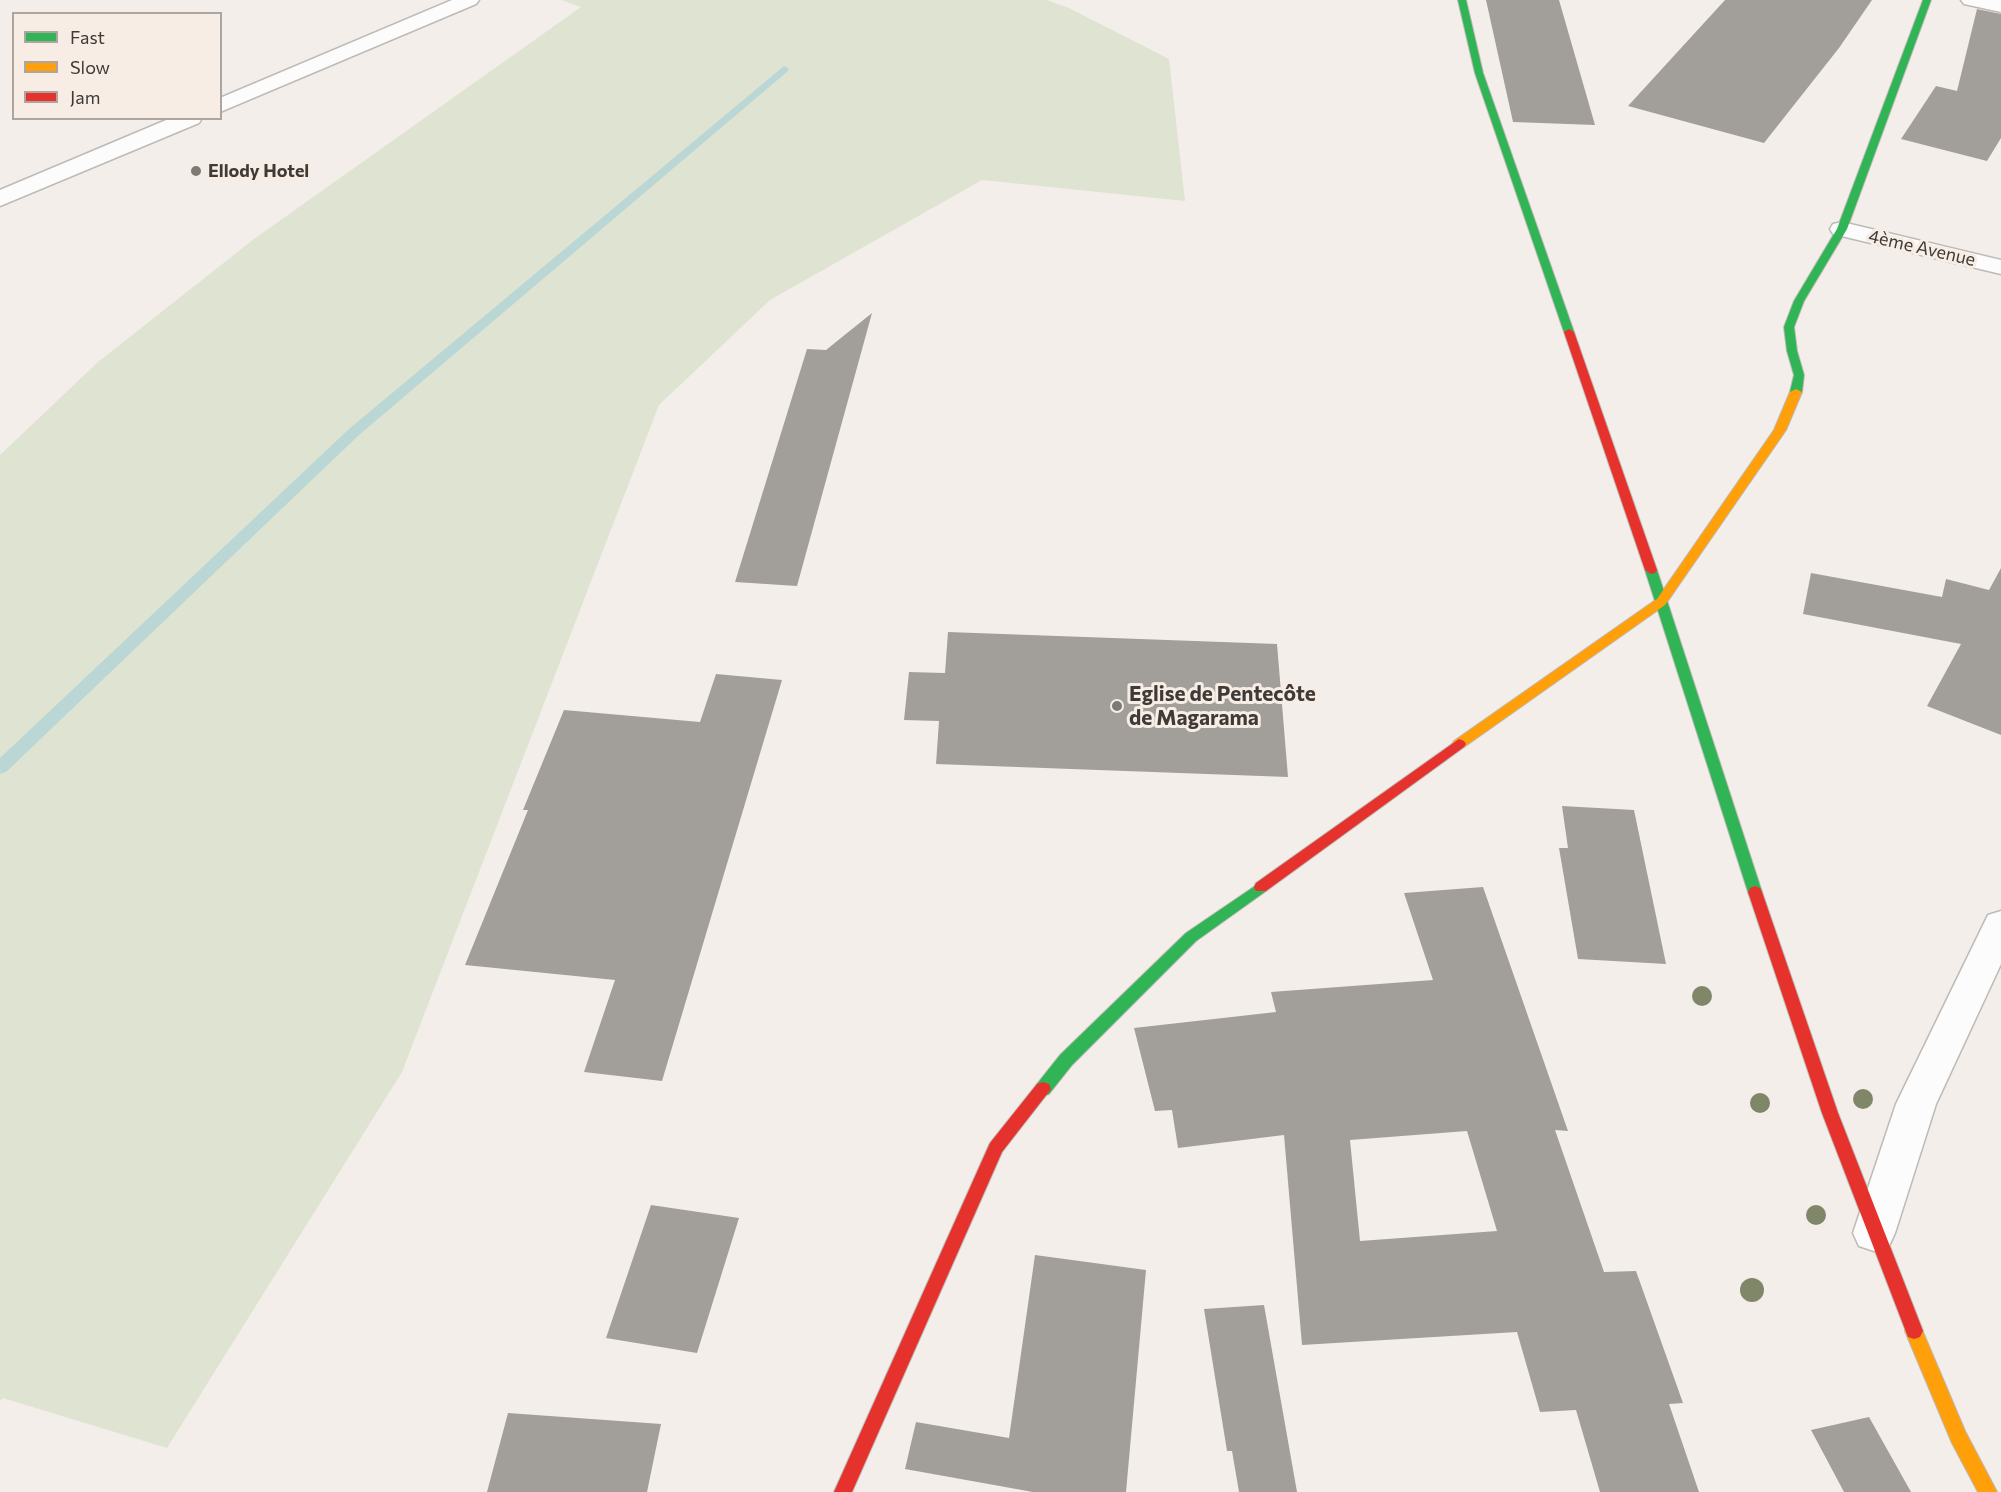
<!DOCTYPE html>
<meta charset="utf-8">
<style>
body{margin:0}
#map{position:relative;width:2001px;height:1492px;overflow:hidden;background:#f3eee9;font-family:Commissioner,sans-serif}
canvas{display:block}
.legend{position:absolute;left:12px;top:12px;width:210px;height:108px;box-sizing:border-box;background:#f7ede5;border:2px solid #ada59f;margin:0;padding:8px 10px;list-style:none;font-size:18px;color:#3e3a37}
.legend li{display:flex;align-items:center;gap:12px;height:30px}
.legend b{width:30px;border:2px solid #ada59f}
</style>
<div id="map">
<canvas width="2001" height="1492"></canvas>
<ul class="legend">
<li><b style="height:8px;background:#30b455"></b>Fast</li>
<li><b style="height:8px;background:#ff9f0a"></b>Slow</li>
<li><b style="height:8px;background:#e5322d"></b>Jam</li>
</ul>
</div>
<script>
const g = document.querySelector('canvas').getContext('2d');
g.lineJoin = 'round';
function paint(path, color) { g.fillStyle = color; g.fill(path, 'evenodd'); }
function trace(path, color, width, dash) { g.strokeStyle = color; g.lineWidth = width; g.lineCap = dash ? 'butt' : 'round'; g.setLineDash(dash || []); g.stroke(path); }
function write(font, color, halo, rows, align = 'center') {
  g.font = font + ' Commissioner,sans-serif'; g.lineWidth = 6; g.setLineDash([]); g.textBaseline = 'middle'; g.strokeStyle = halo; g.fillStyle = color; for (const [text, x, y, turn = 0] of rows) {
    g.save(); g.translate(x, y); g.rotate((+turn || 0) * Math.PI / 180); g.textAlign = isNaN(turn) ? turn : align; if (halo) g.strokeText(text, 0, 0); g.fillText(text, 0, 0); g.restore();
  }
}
const green = new Path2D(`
 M561 0H1047L1069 8 1169 59 1185 201 982 180 770 300 659 405 402 1072 167 1448 3 1398 0 1401V455L98 362 254 239 581 7Z`);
const stream = new Path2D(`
 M784 66 789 69 788 71 359 435 6 772 0 774V758L349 429Z`);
const building = new Path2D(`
 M1486 0H1559L1595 125 1513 122Z
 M1725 0H1872L1839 48 1764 143 1628 106Z
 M1977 9 2001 14V138L1987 161 1901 139 1936 86 1957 91Z
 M872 313 797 586 735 582 807 349 826 350Z
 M2001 568V735L1927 706 1961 644 1803 614 1811 573 1942 597 1946 579 1989 590Z
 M948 632 1277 644 1288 777 936 764 939 721 904 720 909 672 945 673Z
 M716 674 782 680 662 1081 584 1072 615 980 465 965 528 810H523L564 710 700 722Z
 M1562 806 1634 810 1666 964 1578 959 1559 848H1568Z
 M1483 887 1568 1131 1555 1130 1604 1272 1636 1271 1683 1403 1669 1404 1699 1492H1600L1576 1410 1540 1412 1517 1332 1302 1345 1284 1135 1178 1148 1172 1110 1155 1111 1134 1028 1276 1012 1271 992 1433 980 1404 893ZM1467 1131 1497 1231 1360 1241 1350 1140Z
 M651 1205 739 1218 697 1353 606 1338Z
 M1035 1255 1146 1270 1126 1492H1033L905 1469 916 1422 1009 1438Z
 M1264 1305 1297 1492H1239L1232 1451H1227L1204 1309Z
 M508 1413 661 1424 647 1492H487Z
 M1869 1417 1911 1492H1844L1811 1430Z`);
const street = new Path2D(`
 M452 0H479L476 4 220 112V98Z
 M1961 0H2001V12L1964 4Z
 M171 118H202L199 123 0 206V190Z
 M1842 222 2001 260V274L1833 234 1830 229 1833 224Z
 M2001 911V964L1936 1104 1895 1233 1889 1246 1874 1251 1859 1246 1853 1233 1896 1104 1988 915Z`);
const fast = new Path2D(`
 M1458 0H1466L1483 73 1574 332 1573 334 1569 335 1564 332 1475 73Z
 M1923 0H1931L1847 229 1804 301 1794 327 1797 351 1804 375 1802 392 1796 395 1792 394 1790 392 1794 375 1787 351 1784 327 1794 301 1837 229Z
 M1651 566 1657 570 1762 892 1760 896H1750L1748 892 1645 570Z
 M1261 882 1266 883 1268 887 1266 891 1196 941 1072 1065 1049 1094 1043 1096 1037 1094 1035 1089 1037 1084 1060 1055 1186 933Z`);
const slow = new Path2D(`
 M1796 389 1802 392 1786 430 1665 605 1464 747H1454L1452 744 1454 741 1657 599 1774 430 1790 392Z
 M1914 1323 1920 1325 1965 1431 1997 1492H1978L1952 1443 1905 1331 1908 1325Z`);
const jam = new Path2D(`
 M1569 329 1574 332 1657 570 1655 573 1651 574 1645 570 1564 332Z
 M1459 739 1464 741 1466 744 1464 747 1266 891H1256L1254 887 1256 883Z
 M1755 886 1760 888 1762 892 1838 1113 1923 1331 1920 1337 1914 1339 1908 1337 1822 1113 1748 892 1750 888Z
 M1043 1082 1049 1084 1051 1089 1002 1152 852 1492H834L990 1143 1037 1084Z`);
const trees = [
 [1702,996,10],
 [1863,1099,10],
 [1760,1103,10],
 [1816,1215,10],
 [1752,1290,12]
];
const markers = [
 [196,171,6,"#7d7975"],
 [1117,706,6,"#7d7975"]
];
const farPoinames = [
 ["Ellody Hotel",208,171]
];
const farStreetnames = [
 ["4ème Avenue",1922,248,13]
];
const poiNames = [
 ["Eglise de Pentecôte",1129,694],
 ["de Magarama",1129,718]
];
paint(green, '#dfe4d2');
paint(stream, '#bad7d6');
paint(building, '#a29f9b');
trace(street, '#bebab6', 3);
trace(fast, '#bebab6', 2);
trace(slow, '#bebab6', 2);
trace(jam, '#bebab6', 2);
paint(street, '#fdfcfc');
paint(fast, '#30b455');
paint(slow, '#ff9f0a');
paint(jam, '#e5322d');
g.fillStyle = '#808769';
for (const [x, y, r] of trees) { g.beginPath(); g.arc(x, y, r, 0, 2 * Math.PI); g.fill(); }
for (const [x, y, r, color] of markers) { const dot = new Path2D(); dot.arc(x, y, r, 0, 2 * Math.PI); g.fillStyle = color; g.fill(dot); trace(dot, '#f7ede5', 2); }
write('bold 18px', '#3e3a37', '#f7ede5', farPoinames, 'left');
write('18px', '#3e3a37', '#f7ede5', farStreetnames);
write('bold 21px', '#3e3a37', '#f7ede5', poiNames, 'left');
</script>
